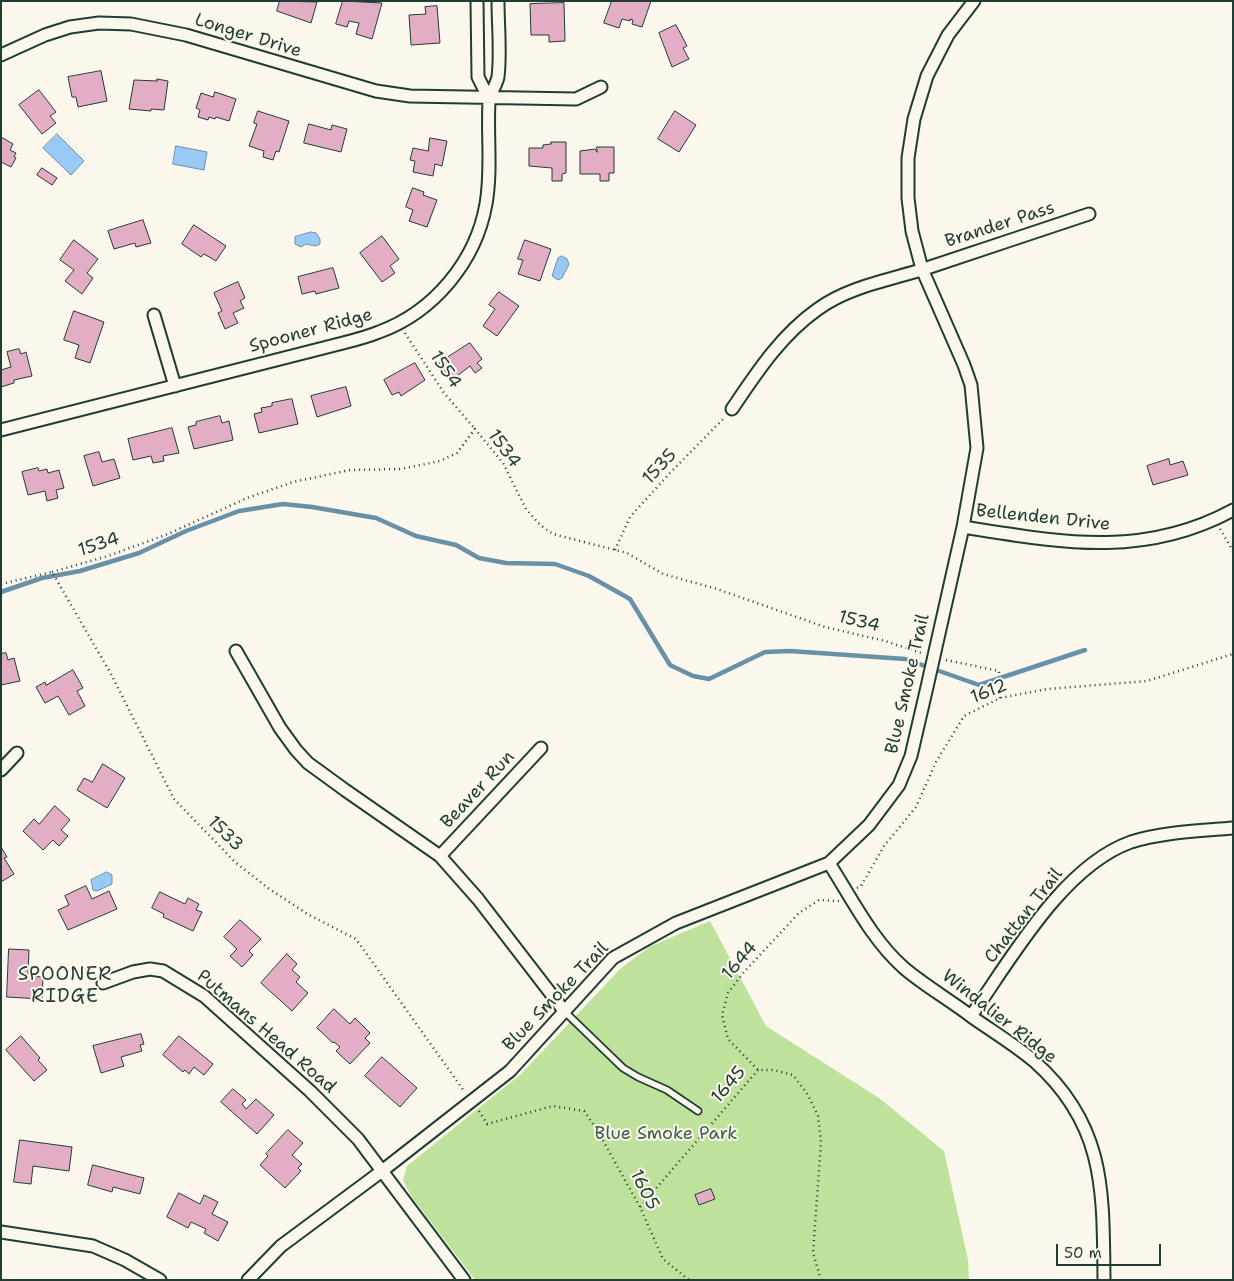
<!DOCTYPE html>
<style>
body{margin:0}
#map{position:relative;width:1234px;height:1281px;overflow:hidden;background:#fbf7ec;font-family:"Shantell Sans",sans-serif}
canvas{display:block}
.frame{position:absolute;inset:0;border:2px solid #1f3d34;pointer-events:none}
.scale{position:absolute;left:1056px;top:1244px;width:105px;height:22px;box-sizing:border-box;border:2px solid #1f3d34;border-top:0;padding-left:6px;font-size:15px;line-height:18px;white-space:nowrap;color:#1f3d34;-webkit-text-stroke:4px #fbf7ec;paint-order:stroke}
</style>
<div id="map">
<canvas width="1234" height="1281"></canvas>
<div class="frame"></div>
<div class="scale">50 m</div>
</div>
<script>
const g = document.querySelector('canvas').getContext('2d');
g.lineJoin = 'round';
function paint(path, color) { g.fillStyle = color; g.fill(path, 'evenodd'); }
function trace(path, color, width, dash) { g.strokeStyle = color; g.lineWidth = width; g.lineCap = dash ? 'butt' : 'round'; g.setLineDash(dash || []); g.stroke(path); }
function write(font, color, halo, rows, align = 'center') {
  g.font = font + ' "Shantell Sans",sans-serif'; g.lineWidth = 4; g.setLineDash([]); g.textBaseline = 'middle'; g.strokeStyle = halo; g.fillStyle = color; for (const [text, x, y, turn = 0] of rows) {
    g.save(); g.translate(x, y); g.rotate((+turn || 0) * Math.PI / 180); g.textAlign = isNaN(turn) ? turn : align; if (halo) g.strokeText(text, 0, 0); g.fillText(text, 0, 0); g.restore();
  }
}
const green = new Path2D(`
 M710 921 766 1026 879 1098 944 1151 968 1260 969 1280H475L411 1196 403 1180 407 1166 521 1074 621 968 651 946Z`);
const water = new Path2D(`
 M57 134 84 161 71 175 43 148Z
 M176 146 207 152 204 170 173 164Z
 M311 232 316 233 320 239V244L315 246 306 244 301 247 295 244V237Z
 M562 256 567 259 569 264 562 278 558 280 552 276 558 258Z
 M107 872 112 875V884L97 891 93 890 91 880Z`);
const stream = new Path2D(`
 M1 592 42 578 80 571 139 553 186 531 239 511 283 504 312 507 376 518 416 536 456 545 479 558 506 563 555 564 589 576 630 599 670 665 693 676 709 679 765 652 790 651 905 659 979 685 1085 650`);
const building = new Path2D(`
 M280 1 317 2 311 23 277 11Z
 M343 1 382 3 372 39 356 34 359 23 349 21 347 27 336 24Z
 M612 1H651L642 27 632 24 633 20 630 19V21L622 19 619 28 604 23Z
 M564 3 565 41 549 42V35H531L530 4Z
 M437 6 440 43 411 45 409 15 426 14 425 7Z
 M676 25 687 46 683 48 689 59 672 67 659 33Z
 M101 71 107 101 78 107 76 97H72L68 77Z
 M157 79 168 81 164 110 151 109V111L129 109 134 80 157 81Z
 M39 90 56 112 50 116 56 123 42 134 19 105Z
 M215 92 236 99 229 121 216 117 215 119 209 117 208 120 198 117 200 110 196 108 201 93 213 97Z
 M258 111 289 121 279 152 276 151 273 160 263 157 264 151 249 146 257 124 254 123Z
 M675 111 696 125 679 152 658 139Z
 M309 124 331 130 332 125 347 129 341 152 304 143Z
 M1 137 13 144 10 150 16 153 14 157 16 158 11 167 1 162Z
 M430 138 447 141 442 166 435 164 433 176 413 172 415 161 410 160 413 148 428 151Z
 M551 142H566V173L562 174V181H552V168L529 166V148H543V145L551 144Z
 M597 147H614V173H609V181H600V174H580V151L595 149 597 152Z
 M42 168 57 178 52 185 37 175Z
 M413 188 424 192 423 195 437 200 427 227 409 221 413 210 406 207Z
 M143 220 151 243 136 247 135 243 114 249 108 231Z
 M194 225 226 246 216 261 204 254 201 257 182 244Z
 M382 236 399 259 390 266 395 273 382 282 360 253Z
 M74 240 98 259 87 273 93 278 82 294 65 281 74 270 60 260Z
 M525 240 551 249 540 281 518 274 523 260 518 259Z
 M333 268 339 288 316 294 315 291 302 294 298 277Z
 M238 282 245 298 240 301 244 308 233 313 238 323 225 329 218 313 222 311 214 293Z
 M499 292 519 306 497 336 483 326 495 309 489 305Z
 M74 311 104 322 90 363 75 358 79 345 64 340Z
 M470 343 482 359 477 363 482 368 475 373 470 366 452 380 439 363Z
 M19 349 21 354 26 352 32 376 14 380V383L1 387V370L11 367 7 352Z
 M415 363 425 380 401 396 399 392 392 395 384 380Z
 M346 387 351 406 317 417 311 396Z
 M292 399 298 424 259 433 254 414 262 412 261 408 272 406V403Z
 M220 416 222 423 229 421 233 440 194 449 188 427 196 425V422Z
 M172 428 179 453 163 456 164 461 153 463 151 456 133 460 128 439Z
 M99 452 102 462 114 459 120 478 93 486 84 456Z
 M1169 459 1170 465 1183 461 1188 475 1153 485 1147 466Z
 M38 468 39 471 47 469 48 473 59 470 64 488 56 490 58 498 47 501 45 491 28 495 22 472Z
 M6 653 8 660 14 658 20 681 1 685V654Z
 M73 670 83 688 77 691 85 706 69 715 58 696 45 703 36 687 45 682 46 685Z
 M103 764 125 778 107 808 77 790 84 778 92 782Z
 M55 806 70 820 61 830 68 836 59 846 53 840 43 850 23 831 34 819 39 824Z
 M1 847 7 857 4 858 14 874 1 882Z
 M86 886 92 899 109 891 117 909 68 930 58 910 69 905 65 896Z
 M160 892 185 904 188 898 199 904 196 910 202 912 193 931 163 917 164 914 152 908Z
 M240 920 261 939 249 951 253 955 242 967 230 956 237 949 224 937Z
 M9 949 29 950 28 976 43 977 42 999 7 997Z
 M287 954 297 964 292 970 300 977 296 982 308 993 292 1011 261 983Z
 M334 1009 350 1024 355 1018 370 1033 365 1038 370 1043 350 1064 336 1051 340 1047 334 1042 333 1043 317 1028Z
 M141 1034 144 1044 140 1045 142 1051 121 1057 124 1066 101 1073 93 1046Z
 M21 1036 40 1058 38 1060 47 1070 34 1081 6 1050Z
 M179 1036 213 1064 204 1075 194 1067 189 1074 185 1070 183 1072 163 1055Z
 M382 1057 417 1088 400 1107 365 1076Z
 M233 1089 246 1100 242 1104 246 1109 256 1099 274 1115 257 1134 221 1102Z
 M288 1130 303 1143 292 1155 302 1164 298 1168 301 1171 285 1188 260 1165 268 1156 266 1154Z
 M20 1140 72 1147 69 1171 33 1166 31 1184 14 1182Z
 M93 1165 144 1178 140 1194 113 1187 112 1192 88 1185Z
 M711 1189 715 1199 699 1205 695 1195Z
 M179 1193 200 1204 204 1195 218 1202 212 1214 228 1222 218 1241 204 1233 206 1229 191 1222 188 1228 167 1217Z`);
const path = new Path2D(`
 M405 333 444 393 475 429
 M1220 529 1233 551
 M615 550 630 517 670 473 725 417
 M52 572 108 556 168 534 247 498 293 482 350 470 401 469 440 461 457 453 475 429 503 463 526 509 540 525 553 534 627 553 663 574 717 589 825 627 885 641 921 653
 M1 584 52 572 111 674 174 799 235 862 268 888 309 915 356 939 464 1091
 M946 660 999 671 1000 698
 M857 888 861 886 884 846 916 807 936 762 964 716 1000 698 1047 689 1147 681 1233 654
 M479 1111 487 1124 553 1106 584 1111 596 1128 640 1207 663 1259 689 1280
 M640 1207 758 1070
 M821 1280 813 1253 821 1142 818 1116 808 1095 793 1075 774 1070H758L728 1039 722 1015 728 993 744 972 799 913 819 900 839 901`);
const service = new Path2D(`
 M565 1012 623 1068 638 1077 667 1090 698 1111`);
const minor = new Path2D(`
 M477 1 478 77 489 99
 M1 55 45 35 70 27 99 23 131 24 186 35 376 91 410 96 576 99 601 87
 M154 315 175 386
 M732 409C757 372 781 335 818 309 848 287 889 280 924 269 979 251 1034 232 1089 214
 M1 430 343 343C355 340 367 337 379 332 434 312 476 261 486 204 492 170 487 136 489 102 490 93 496 86 498 77 501 53 498 26 498 1
 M963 527C1059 542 1143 559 1233 510
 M236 651 280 728 296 750 308 763 345 790 440 856 478 899 565 1012
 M1 770 17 753
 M440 856 541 748
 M829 863C852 899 872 940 904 968 925 986 950 1000 972 1017 992 1031 1015 1045 1034 1061 1106 1125 1103 1191 1104 1280
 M103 983 133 972 150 969 163 971 204 996 310 1091 358 1139 464 1280
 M971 1016C1011 959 1063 866 1131 842 1163 832 1199 831 1233 828
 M1 1232 93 1246 125 1260 160 1280
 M248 1280 281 1246 382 1171 510 1071 613 958 676 923 829 863 869 825 899 785 911 756 927 687 963 527 977 448 971 385 964 365 922 269 912 231 908 198V158L914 119 927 76 948 35 974 1`);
const streetNames = [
 ["Longer Drive",248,36,17],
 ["Brander Pass",1000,225,-18],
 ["Spooner Ridge",311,331,-15],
 ["1554",445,370,56],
 ["1534",504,449,54],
 ["1535",660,467,-47],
 ["Bellenden Drive",1043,518,6],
 ["1534",99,545,-18],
 ["1534",859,622,14],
 ["Blue Smoke Trail",908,684,-77],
 ["1612",989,692,-22],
 ["Beaver Run",478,790,-47],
 ["1533",225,834,45],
 ["Chattan Trail",1024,916,-52],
 ["1644",740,961,-49],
 ["Blue Smoke Trail",556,997,-46],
 ["Windalier Ridge",999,1017,38],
 ["Putmans Head Road",266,1032,41],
 ["1645",729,1085,-49],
 ["1605",644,1190,63]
];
const parkNames = [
 ["Blue Smoke Park",666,1134]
];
const neighbourhoodNames = [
 ["SPOONER",65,975],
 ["RIDGE",65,997]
];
paint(green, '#bee29c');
paint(water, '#99c9f5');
trace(water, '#6891a8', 1);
trace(stream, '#6891a8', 4.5);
paint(building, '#e3adc6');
trace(building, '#1f3d34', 1);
trace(service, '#1f3d34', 9);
trace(minor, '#1f3d34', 15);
trace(path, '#1f3d34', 2.5, [1, 4]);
trace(service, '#fbf7ec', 5.5);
trace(minor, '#fbf7ec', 11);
write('18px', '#1f3d34', '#fbf7ec', streetNames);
write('18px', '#3f5e49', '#fbf7ec', parkNames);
g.letterSpacing = '1px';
write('19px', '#1f3d34', '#fbf7ec', neighbourhoodNames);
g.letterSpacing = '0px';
</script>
